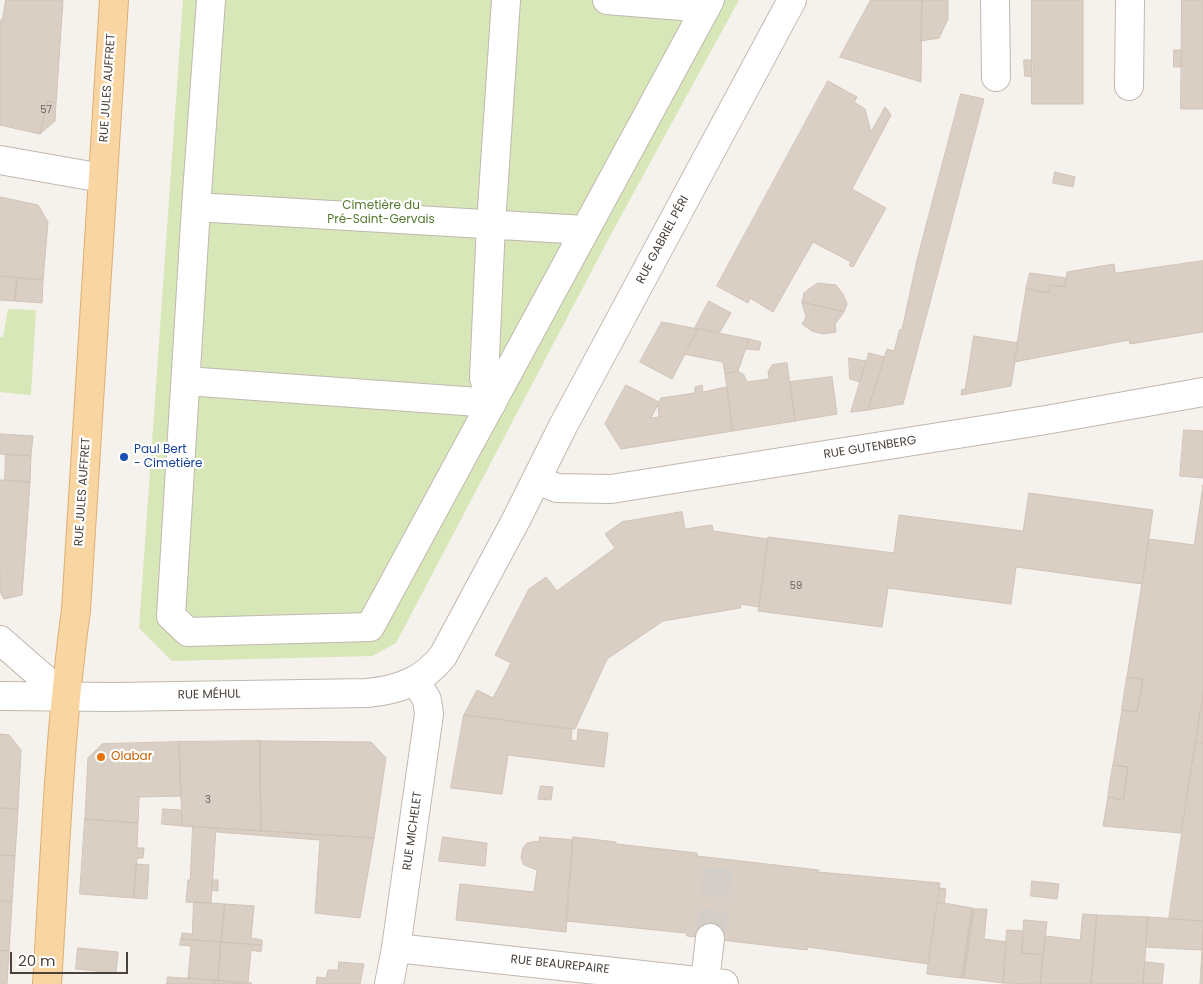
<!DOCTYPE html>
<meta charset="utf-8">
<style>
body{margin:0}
#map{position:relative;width:1203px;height:984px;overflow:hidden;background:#f5f1ec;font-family:Poppins,sans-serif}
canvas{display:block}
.scale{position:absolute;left:10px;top:952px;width:118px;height:22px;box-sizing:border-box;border:2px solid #4a413a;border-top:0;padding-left:6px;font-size:15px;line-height:18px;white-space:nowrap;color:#4a413a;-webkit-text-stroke:4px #fff;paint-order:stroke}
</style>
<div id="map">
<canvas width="1203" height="984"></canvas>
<div class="scale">20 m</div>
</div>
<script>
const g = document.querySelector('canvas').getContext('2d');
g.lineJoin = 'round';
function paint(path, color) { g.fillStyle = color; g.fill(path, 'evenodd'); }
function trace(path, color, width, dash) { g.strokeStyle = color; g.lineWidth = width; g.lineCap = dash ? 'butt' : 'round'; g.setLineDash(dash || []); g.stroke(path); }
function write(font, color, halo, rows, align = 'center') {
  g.font = font + ' Poppins,sans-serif'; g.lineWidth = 4.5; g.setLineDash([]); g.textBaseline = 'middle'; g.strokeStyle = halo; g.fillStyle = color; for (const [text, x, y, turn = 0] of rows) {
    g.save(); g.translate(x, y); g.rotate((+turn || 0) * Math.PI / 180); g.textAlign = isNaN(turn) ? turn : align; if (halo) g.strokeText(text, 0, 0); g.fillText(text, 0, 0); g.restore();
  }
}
const green = new Path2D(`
 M183 0H739L609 238 396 643 372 656 172 661 139 628Z
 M8 309 36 310 31 395 0 392V337H3Z`);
const building = new Path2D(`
 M6 0H63L56 103 48 101 40 134 0 125V20H2Z
 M871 0H922L921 82 840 57Z
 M922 0H948V19L939 38 921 41Z
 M1032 0H1083V104H1032Z
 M1182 0H1203V109H1181Z
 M1174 50H1182V67H1174Z
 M1024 60H1033V77L1025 76Z
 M828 81 857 97 854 102 865 109 871 132 885 107 891 115 852 189 886 208 853 267 849 265 851 262 813 242 773 312 750 298 748 303 717 286Z
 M961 94 984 99 903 404 868 410 887 349 894 351 900 329 902 330 917 260Z
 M48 101 56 103 55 121 40 134Z
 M1055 172 1075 177 1073 187 1053 183Z
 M0 197 38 205 48 222 43 280 0 276Z
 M1203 261V332L1130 344 1129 340 1014 362 1026 289 1049 293 1050 285 1065 287 1067 272 1114 264 1115 273Z
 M1030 273 1066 278 1065 287 1050 285 1049 293 1026 289Z
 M0 276 17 278 15 301 0 300Z
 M17 278 43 280 42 303 15 301Z
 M818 283 836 285 843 294 847 304 844 312 802 302 804 293Z
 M709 301 731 313 720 332 695 328Z
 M802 302 844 312 835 324 836 332 823 334 812 331 802 324 806 317Z
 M662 322 698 329 672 379 640 362Z
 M698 329 749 339 738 371 725 374 723 362 684 354Z
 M974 336 1018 343 1011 386 961 395 962 389H965Z
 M749 339 761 342 759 350 746 349Z
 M869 353 884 357 868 410 851 412Z
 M849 358 866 361 860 382 850 379Z
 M787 363 795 421 733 431 725 374 738 371 744 375 747 382 769 379 768 372 772 365Z
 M832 377 837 414 795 421 790 382Z
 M626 385 659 402 661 398 695 393V387L702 385 703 392 726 387 733 431 621 449 605 424ZM658 405 659 417 651 418Z
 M1184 430 1203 431V478L1180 476Z
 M0 434 33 436 31 456 0 454Z
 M6 454 31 456 30 482 5 480Z
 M0 480 30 482 22 595 4 599 0 592Z
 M1203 485V694L1181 833 1103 826 1108 797 1123 800 1128 767 1113 765 1122 710 1137 712 1143 679 1127 677 1149 539 1194 545Z
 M1029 493 1153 510 1142 584 1016 567 1011 604 888 588 882 627 758 611 768 537 894 553 899 515 1023 531Z
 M682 512 685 529 712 525 713 531 768 539 759 607 741 604 740 608 663 621 607 659 575 729 464 715 477 690 493 698 506 673 511 663 495 655 529 589 546 577 557 591 615 548 605 534 622 522Z
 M1127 677 1143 679 1137 712 1122 710Z
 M1203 694V743L1196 742Z
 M464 715 572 729 571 740 577 741 578 729 608 733 604 767 508 755 502 794 451 788Z
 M0 734 9 735 21 750 18 809 0 808Z
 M260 741 261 831 182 826 179 742Z
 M260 741 371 742 386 758 374 838 261 831Z
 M179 742 181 796 139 797 138 823 85 819 88 758 102 744Z
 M1196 742 1203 743V921L1169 919Z
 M1113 765 1128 767 1123 800 1108 797Z
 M541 786 553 787 551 800 538 799Z
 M0 808 18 809 15 856 0 855Z
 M163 809 181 810 182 826 162 824Z
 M85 819 138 823 137 848H144L143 858H137L134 898 80 894Z
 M193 826 216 828 211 903 186 902 188 880H190Z
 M216 828 374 838 360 918 315 913 320 840 217 832Z
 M443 837 487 843 485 866 439 861Z
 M540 837 573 840 566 932 456 920 460 884 534 892 537 870 524 865 521 858 523 848 527 843 539 841Z
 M573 837 616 842V844L697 853V856L819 870 818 872 940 883 928 964 808 947 807 950 687 936 686 933 566 921Z
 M0 855 15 856 12 902 0 901Z
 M136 864 149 865 147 899 134 898Z
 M213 880H218V891L212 890Z
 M1032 881 1059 884 1057 899 1031 896Z
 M940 888 946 889 944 904 938 902Z
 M0 901 12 902 9 951 0 950Z
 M194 902 225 904 221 942 181 939 182 933 192 934Z
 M938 902 972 908 962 978 927 974Z
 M225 904 254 906 251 938 262 940V945L221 942Z
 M972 908 974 909 964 978H962Z
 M974 909H987L984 939 1007 942 1003 983 964 978Z
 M1083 914 1097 915 1091 984H1040L1045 936 1080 940Z
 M1097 915 1148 917 1143 984H1091Z
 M1148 917 1203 921 1202 950 1146 947Z
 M1024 920 1047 922 1043 955 1022 953Z
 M1007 930 1023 931 1022 953 1043 955 1040 984 1003 983Z
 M181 939 221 942 218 981 188 978 191 946 180 945Z
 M1203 939V984H1200L1202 950Z
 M221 942 262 945 261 952 251 950 248 983 218 981Z
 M78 948 118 952 116 973 76 969Z
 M0 950 9 951 7 984H0Z
 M339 962 364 964 360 984H316L317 977 326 978 328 970H338Z
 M1145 962 1164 964 1162 984H1143Z
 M168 977 214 980V984H167Z
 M214 980 248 983H252L214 984Z`);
const minorTunnel = new Path2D(`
 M710 938 719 858`);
const minor = new Path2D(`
 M211 0 196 207 171 616 188 632 370 627 710 0
 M607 0 706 8
 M995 0 996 77
 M1129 86 1130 0
 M0 160 102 178
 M196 207 585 230
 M186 381 492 403 484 378 491 224 506 0
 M537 480 557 488 611 489 1046 420 1203 392
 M0 640 64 696
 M0 696 114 697 367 693C399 690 423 681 443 656L516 520 563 426 792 0
 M396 948 724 984
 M705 982 710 938
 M389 984 396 948 429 714 427 700 416 681`);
const major = new Path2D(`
 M47 984C55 859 59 734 76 610L114 0`);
const markers = [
 [124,457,5,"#1a4fb4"],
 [101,757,5,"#e8710a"]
];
const numberNames = [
 ["57",46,110],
 ["59",796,586],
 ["3",208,800]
];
const streetNames = [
 ["RUE JULES AUFFRET",108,88,-86],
 ["RUE GABRIEL PÉRI",663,240,-62],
 ["RUE GUTENBERG",870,448,-9],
 ["RUE JULES AUFFRET",83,492,-86],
 ["RUE MÉHUL",209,695,-1],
 ["RUE MICHELET",413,831,-82],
 ["RUE BEAUREPAIRE",560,965,6]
];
const parkNames = [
 ["Cimetière du",381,206],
 ["Pré-Saint-Gervais",381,220]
];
const transitNames = [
 ["Paul Bert",134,450],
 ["- Cimetière",134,464]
];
const foodNames = [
 ["Olabar",111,757]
];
paint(green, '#d8e7b8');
paint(building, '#d9cfc5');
trace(building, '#d1c3b6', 1);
trace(minorTunnel, '#d3cec8', 28, [28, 14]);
trace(minor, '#c1b8af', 30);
trace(major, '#deb071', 30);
trace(minor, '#fff', 28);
trace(major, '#f9d5a2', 28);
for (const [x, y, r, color] of markers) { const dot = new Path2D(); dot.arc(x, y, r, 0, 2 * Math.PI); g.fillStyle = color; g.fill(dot); trace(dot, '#fff', 2); }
write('10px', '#6e645d', null, numberNames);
write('12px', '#4a413a', '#fff', streetNames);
write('12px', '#557a2f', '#fff', parkNames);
write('12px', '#164399', '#fff', transitNames, 'left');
write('12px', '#c56008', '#fff', foodNames, 'left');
</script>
